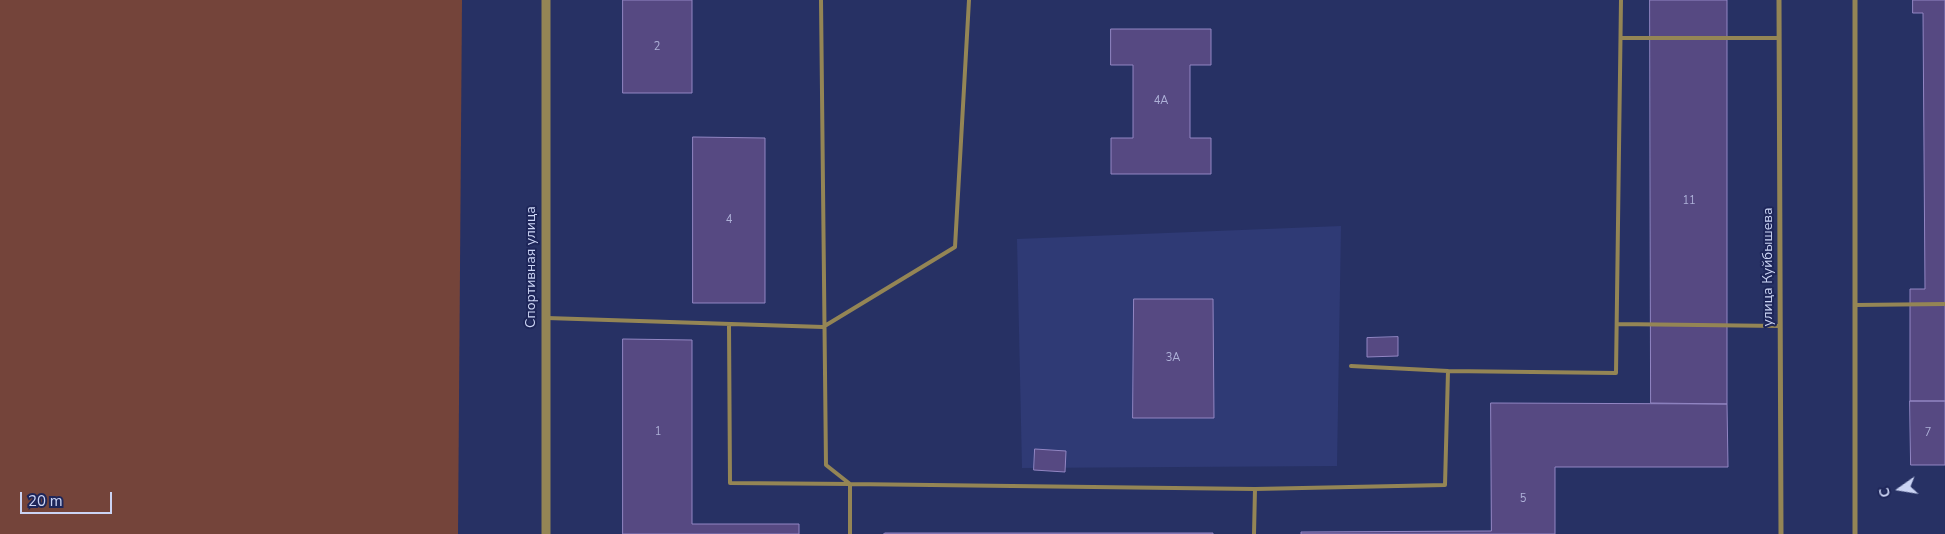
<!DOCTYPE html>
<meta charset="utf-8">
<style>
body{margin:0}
#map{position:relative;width:1945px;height:534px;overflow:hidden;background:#273164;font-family:"Nunito Sans",sans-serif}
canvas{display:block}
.north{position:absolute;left:1875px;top:464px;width:50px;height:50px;-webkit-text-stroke:4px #1e2659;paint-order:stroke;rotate:257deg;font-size:14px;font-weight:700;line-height:20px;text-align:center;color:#cbd4f4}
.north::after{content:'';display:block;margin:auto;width:18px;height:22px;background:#cbd4f4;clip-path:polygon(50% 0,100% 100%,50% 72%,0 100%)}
.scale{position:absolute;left:20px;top:492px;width:92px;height:22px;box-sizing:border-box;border:2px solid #cbd4f4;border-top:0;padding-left:6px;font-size:15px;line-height:18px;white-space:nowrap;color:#cbd4f4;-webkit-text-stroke:4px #1e2659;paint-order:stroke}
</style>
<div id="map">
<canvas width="1945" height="534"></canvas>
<div class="north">С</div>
<div class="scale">20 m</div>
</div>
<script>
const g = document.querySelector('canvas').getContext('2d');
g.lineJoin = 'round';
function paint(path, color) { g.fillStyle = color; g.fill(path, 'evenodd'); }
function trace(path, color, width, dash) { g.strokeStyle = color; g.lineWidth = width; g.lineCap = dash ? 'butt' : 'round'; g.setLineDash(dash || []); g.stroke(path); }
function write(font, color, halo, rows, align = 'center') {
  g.font = font + ' "Nunito Sans",sans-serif'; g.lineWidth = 4; g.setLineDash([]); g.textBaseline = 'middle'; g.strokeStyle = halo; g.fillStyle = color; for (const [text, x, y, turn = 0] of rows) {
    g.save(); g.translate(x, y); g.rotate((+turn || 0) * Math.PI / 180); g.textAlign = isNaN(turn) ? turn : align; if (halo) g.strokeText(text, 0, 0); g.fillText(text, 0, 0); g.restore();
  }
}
const built = new Path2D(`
 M1341 226 1337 466 1022 468 1017 239Z`);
const green = new Path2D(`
 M0 0H462L458 534H0Z`);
const building = new Path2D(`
 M623 0H692V93H623Z
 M1650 0H1727V404L1651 403Z
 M1913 0H1945V401H1910V289H1925L1923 13H1913Z
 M1111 29H1211V65H1190V138H1211V174H1111V138H1133V65H1111Z
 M693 137 765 138V303H693Z
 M1134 299H1213L1214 418H1133Z
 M1398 337V356L1367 357V338Z
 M623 339 692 340V524H799V534H623Z
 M1910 401H1945V465H1911Z
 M1491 403 1727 404 1728 467H1555V534H1301V532L1491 531Z
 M1035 449 1066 451 1065 472 1034 470Z
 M885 533H1213V534H884Z`);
const service = new Path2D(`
 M1621 38H1779
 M1855 305 1945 304
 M547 318 823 327 955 247 969 0
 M729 324 730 483 850 484 826 465 821 0
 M1617 324 1780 326
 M1351 366 1448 371
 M850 534V484L1255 489 1445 485 1448 371 1616 373 1621 0
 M1254 534 1255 489`);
const minor = new Path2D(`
 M1779 0 1781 534
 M1855 0V534`);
const tertiary = new Path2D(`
 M546 534V0`);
const numberNames = [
 ["2",657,47],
 ["4А",1161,101],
 ["11",1689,201],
 ["4",729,220],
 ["3А",1173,358],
 ["1",658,432],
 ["7",1928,433],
 ["5",1523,499]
];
const streetNames = [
 ["Спортивная улица",532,267,-90],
 ["улица Куйбышева",1769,267,-90]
];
paint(built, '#2f3a75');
paint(green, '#74443a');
paint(building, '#564982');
trace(building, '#9286c3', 1);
trace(service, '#948555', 4);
trace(minor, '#948555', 5);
trace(tertiary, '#948555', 9);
write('11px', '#aeb1d8', null, numberNames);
write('14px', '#cbd4f4', '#1e2659', streetNames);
</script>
